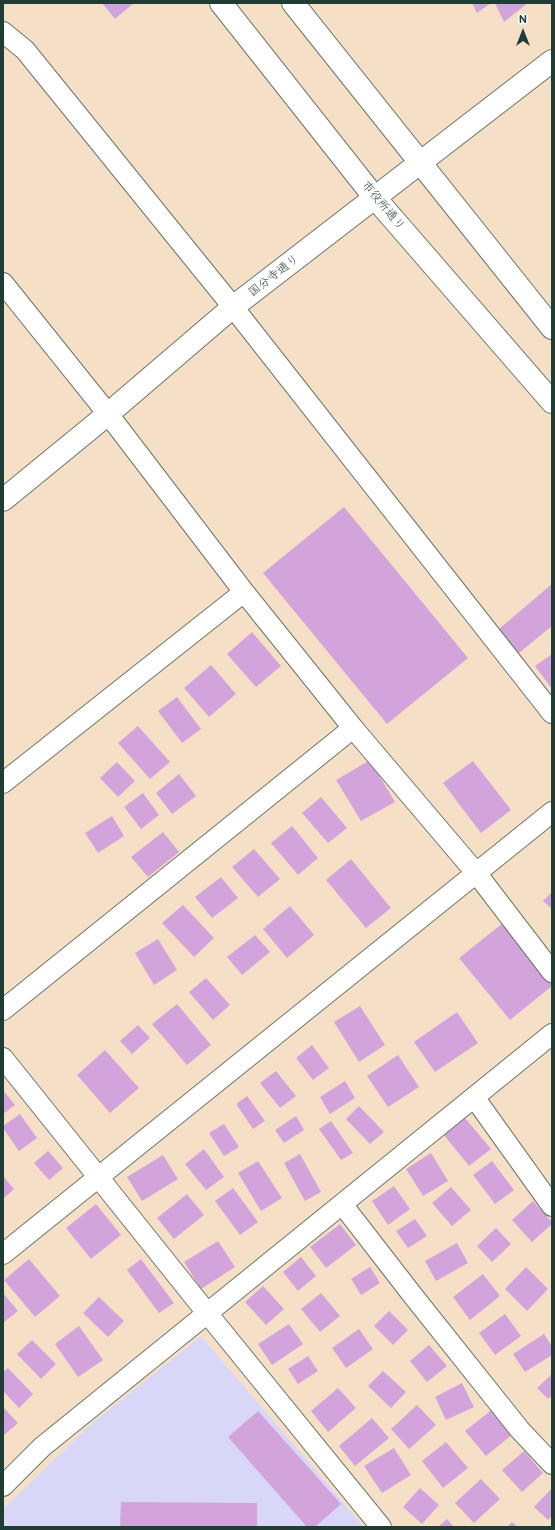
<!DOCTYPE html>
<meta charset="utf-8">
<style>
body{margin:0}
#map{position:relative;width:555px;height:1530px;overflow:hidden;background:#f5e0c7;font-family:"Balsamiq Sans",sans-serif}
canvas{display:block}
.frame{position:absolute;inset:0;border:4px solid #1f3d34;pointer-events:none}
.north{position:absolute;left:503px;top:12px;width:40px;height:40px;-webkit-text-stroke:3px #fff;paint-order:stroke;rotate:0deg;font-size:11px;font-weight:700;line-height:16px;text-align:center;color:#1f3d34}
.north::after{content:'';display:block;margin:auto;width:14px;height:18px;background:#1f3d34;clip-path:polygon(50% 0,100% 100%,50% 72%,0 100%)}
</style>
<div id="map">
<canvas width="555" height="1530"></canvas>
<div class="frame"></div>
<div class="north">N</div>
</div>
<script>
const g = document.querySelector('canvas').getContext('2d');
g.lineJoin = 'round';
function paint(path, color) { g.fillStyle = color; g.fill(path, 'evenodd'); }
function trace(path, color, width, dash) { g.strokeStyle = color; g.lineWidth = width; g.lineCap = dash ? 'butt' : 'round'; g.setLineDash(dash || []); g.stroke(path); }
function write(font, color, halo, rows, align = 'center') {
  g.font = font + ' "Balsamiq Sans","Klee One",sans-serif'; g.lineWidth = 3; g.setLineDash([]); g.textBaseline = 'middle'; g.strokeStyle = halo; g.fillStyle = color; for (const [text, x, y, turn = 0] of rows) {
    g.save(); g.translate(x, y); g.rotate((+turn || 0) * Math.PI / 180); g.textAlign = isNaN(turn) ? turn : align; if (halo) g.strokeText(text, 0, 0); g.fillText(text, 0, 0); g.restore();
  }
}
const built = new Path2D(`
 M201 1336 364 1527H3V1509L90 1425Z`);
const building = new Path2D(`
 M102 3H134L115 19Z
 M472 3H491L477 13Z
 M495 3H528L504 22Z
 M344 507 468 658 387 724 263 573Z
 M552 584V626L513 658 493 634Z
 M252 632 281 666 256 687 227 654Z
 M552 654V689L535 666Z
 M211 665 236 694 209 717 184 688Z
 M177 697 201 729 182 743 158 711Z
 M138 726 170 762 150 779 118 743Z
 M370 760 395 802 361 821 336 780Z
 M473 761 511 810 481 833 443 783Z
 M117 762 135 781 118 797 100 778Z
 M179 774 196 796 172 814 156 793Z
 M143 793 159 815 141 829 124 807Z
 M321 797 347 828 328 843 302 813Z
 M112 816 124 836 98 853 85 833Z
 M292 826 318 858 298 875 271 843Z
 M163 832 179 852 148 877 131 857Z
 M254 849 280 879 258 897 232 867Z
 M351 859 391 908 366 928 326 880Z
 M221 877 238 898 212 918 195 897Z
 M552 892V909L543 901Z
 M183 905 214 938 194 957 162 923Z
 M290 906 314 935 287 958 263 929Z
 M503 923 552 982V986L510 1020 459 958Z
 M255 935 270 952 242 975 227 957Z
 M158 939 177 970 154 985 135 953Z
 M206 978 230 1005 213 1020 189 992Z
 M177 1004 211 1045 187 1065 152 1024Z
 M360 1006 385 1045 359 1062 334 1022Z
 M457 1012 478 1043 435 1072 414 1042Z
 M138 1025 150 1038 132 1054 120 1041Z
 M312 1045 329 1068 313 1080 296 1058Z
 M105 1050 139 1088 110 1113 77 1075Z
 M398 1055 419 1087 388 1107 367 1076Z
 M276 1071 296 1096 280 1108 260 1083Z
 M345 1081 355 1098 330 1114 320 1097Z
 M3 1090 15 1105 3 1114Z
 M247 1096 265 1121 253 1129 236 1104Z
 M359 1106 384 1132 370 1144 346 1119Z
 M20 1114 37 1138 19 1151 3 1128V1126Z
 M296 1116 304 1130 284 1143 275 1130Z
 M465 1118 491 1149 469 1166 444 1135Z
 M331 1121 353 1153 341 1160 319 1129Z
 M224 1124 239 1147 224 1156 209 1133Z
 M204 1149 224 1177 206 1190 185 1164Z
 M48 1151 63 1168 49 1180 34 1163Z
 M431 1153 448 1181 423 1196 406 1169Z
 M300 1154 321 1192 305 1201 284 1163Z
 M163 1155 178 1179 142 1201 127 1177Z
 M258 1161 282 1198 261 1211 238 1173Z
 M492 1161 514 1190 495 1204 473 1175Z
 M3 1176 14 1189 3 1199Z
 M394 1186 410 1209 388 1225 372 1201Z
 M451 1187 471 1210 452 1226 432 1203Z
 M233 1188 258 1222 240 1235 215 1201Z
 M187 1194 204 1215 174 1239 157 1218Z
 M533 1201 552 1222V1224L532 1242 512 1220Z
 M96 1204 121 1235 91 1259 66 1228Z
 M415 1219 427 1236 408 1248 396 1231Z
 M340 1224 356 1245 326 1268 310 1247Z
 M496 1228 511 1244 492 1262 477 1246Z
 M218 1241 235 1267 201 1289 184 1262Z
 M457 1243 468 1263 436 1281 425 1261Z
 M301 1257 316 1276 298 1291 283 1272Z
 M29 1259 60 1296 35 1317 4 1280Z
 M141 1259 174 1303 159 1313 127 1270Z
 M370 1267 380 1283 361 1295 351 1279Z
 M526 1267 548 1289 527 1311 505 1289Z
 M483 1274 500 1296 470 1320 453 1297Z
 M263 1286 284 1309 266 1325 245 1302Z
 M3 1293 18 1311 3 1323Z
 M321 1293 340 1316 320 1332 301 1309Z
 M99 1297 124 1321 108 1337 83 1313Z
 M389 1311 408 1330 393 1345 374 1326Z
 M505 1314 521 1336 495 1355 479 1333Z
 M289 1324 303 1344 272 1365 258 1344Z
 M79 1326 103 1360 78 1377 55 1344Z
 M359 1329 373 1349 346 1368 332 1348Z
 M544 1334 552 1346V1355L525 1372 513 1354Z
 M32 1340 56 1364 41 1379 17 1354Z
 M429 1345 447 1366 427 1382 410 1361Z
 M308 1356 318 1371 298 1384 288 1369Z
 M8 1368 33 1394 19 1408 3 1391V1372Z
 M383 1371 406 1392 391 1408 368 1386Z
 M552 1374V1395L548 1399 537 1388Z
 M462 1383 474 1407 446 1420 435 1397Z
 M338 1388 356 1408 328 1432 311 1411Z
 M417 1405 436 1425 409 1449 391 1429Z
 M3 1407 18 1423 3 1436Z
 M494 1408 514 1433 486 1456 465 1431Z
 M258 1411 341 1504 315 1527H307L228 1437Z
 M372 1418 389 1438 355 1466 339 1446Z
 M446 1442 468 1468 443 1488 422 1461Z
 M394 1448 411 1475 382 1493 364 1466Z
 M524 1451 543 1473 522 1492 502 1470Z
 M481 1479 500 1499 474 1523 455 1503Z
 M420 1488 439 1505 422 1524 403 1507Z
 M552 1488V1516L548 1520 534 1507Z
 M121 1502 257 1503V1527H120Z
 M447 1519 454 1527H438Z
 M512 1522 518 1527H507Z`);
const minor = new Path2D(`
 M3 32 25 50 233 307 552 713
 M3 283 108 414 244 592 353 728 477 874 552 972
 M3 783 244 592
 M3 1010 353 728
 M3 1058 207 1313 381 1527
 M474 1097 552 1206
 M342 1204 414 1297 520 1430 552 1464
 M3 1254 552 812
 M3 1486 42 1447 552 1034`);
const tertiary = new Path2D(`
 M221 3 375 198 552 402
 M293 3 552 328
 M3 500 108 414 233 307 552 61`);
const streetNames = [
 ["市役所通り",383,206,50],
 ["国分寺通り",274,276,-38]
];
paint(built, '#d9d7f8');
paint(building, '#d3a4dc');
trace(minor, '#6a7667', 22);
trace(tertiary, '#6a7667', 24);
trace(minor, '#fff', 20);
trace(tertiary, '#fff', 22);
write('12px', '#1f3d34', '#fff', streetNames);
</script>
